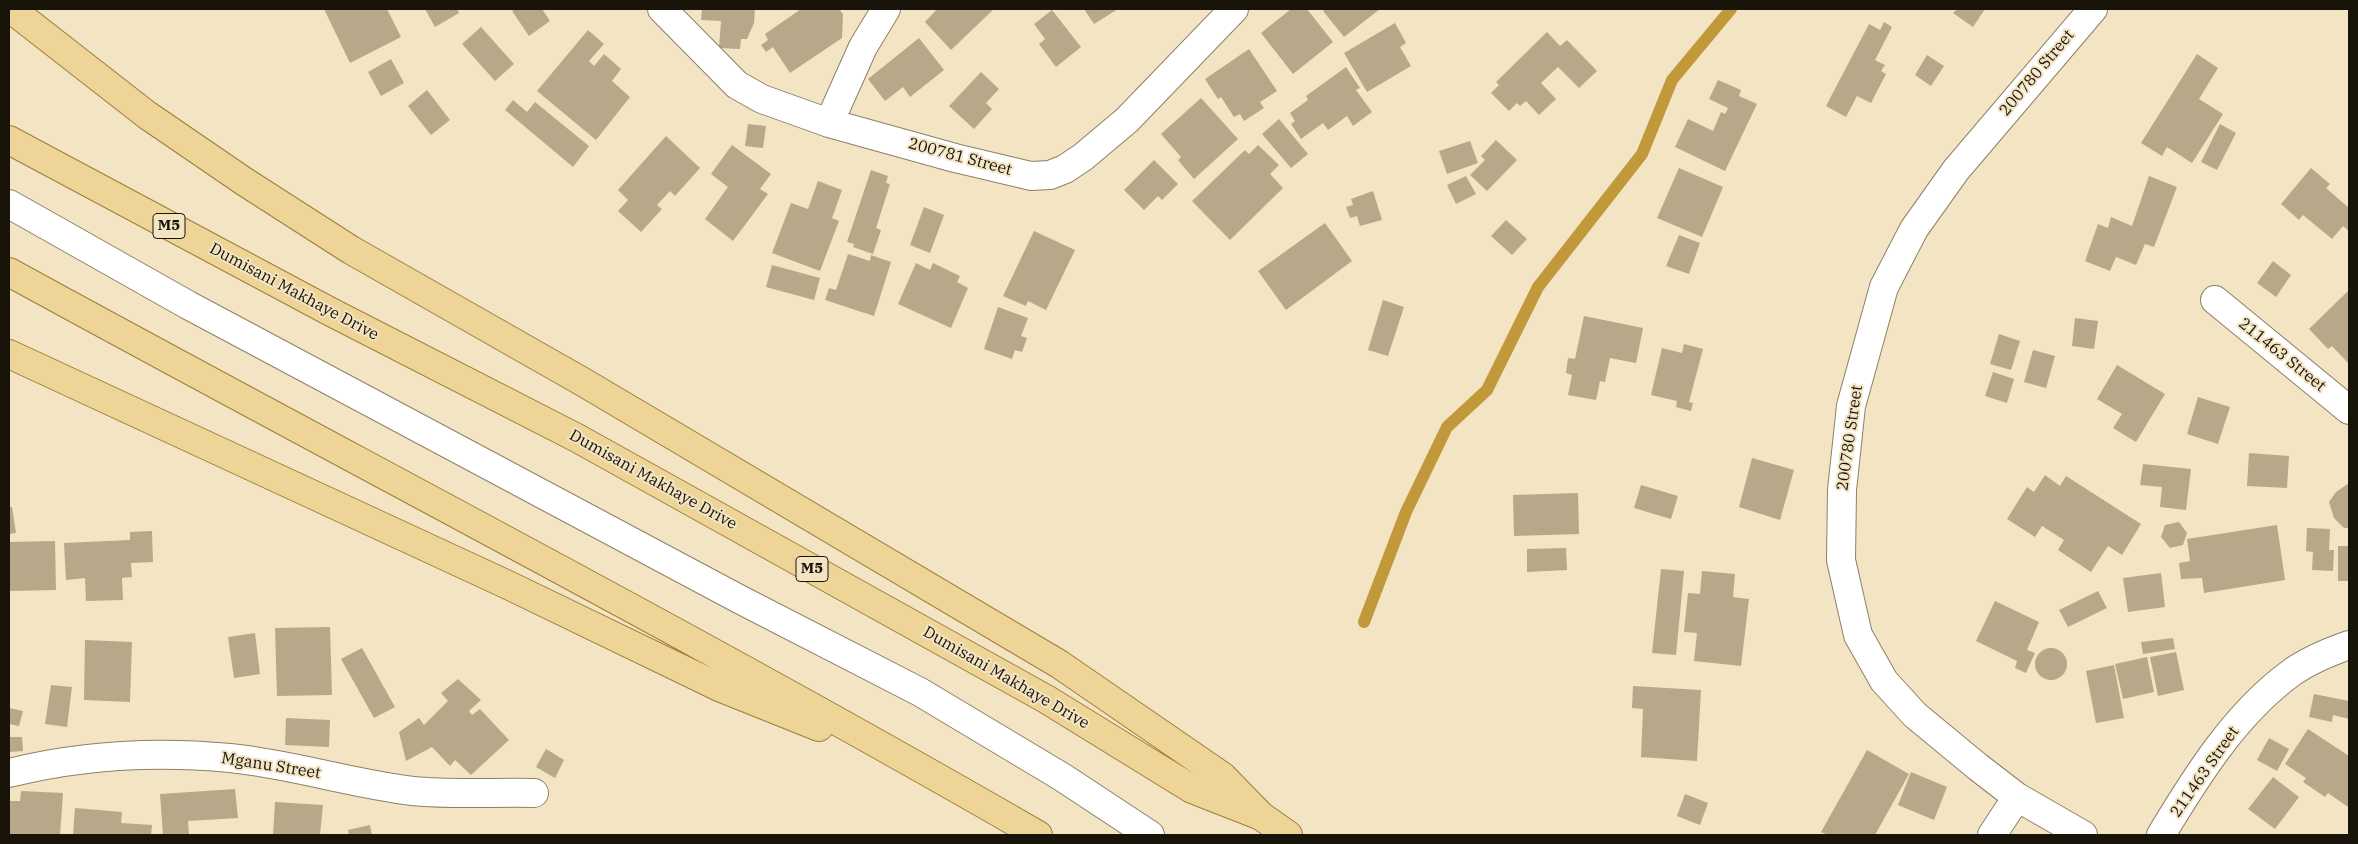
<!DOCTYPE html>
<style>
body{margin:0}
#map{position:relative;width:2358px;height:844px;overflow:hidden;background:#f3e4c4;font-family:"IBM Plex Serif",serif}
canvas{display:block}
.frame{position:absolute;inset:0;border:10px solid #191409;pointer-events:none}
</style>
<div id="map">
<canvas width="2358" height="844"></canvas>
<div class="frame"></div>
</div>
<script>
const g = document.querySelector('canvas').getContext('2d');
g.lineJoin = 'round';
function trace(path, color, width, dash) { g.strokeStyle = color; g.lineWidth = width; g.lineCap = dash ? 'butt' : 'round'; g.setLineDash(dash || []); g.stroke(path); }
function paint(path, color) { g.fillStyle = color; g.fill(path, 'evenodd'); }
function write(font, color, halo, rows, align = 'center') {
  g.font = font + ' "IBM Plex Serif",serif'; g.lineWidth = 4; g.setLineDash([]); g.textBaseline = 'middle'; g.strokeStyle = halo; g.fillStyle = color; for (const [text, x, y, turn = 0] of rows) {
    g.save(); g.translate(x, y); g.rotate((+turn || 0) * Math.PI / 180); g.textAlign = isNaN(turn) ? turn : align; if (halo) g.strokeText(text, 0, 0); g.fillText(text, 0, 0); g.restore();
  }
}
const stream = new Path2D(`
 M1364 622 1406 512 1447 427 1487 390 1538 287 1642 154 1672 80 1731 9`);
const building = new Path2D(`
 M324 9H387L401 37 350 63Z
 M425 9H457L459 13 435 27Z
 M516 9H542L550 21 529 36 512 11Z
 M702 9H755L754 23 747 39H741L740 49 719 48 721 21 701 20Z
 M801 9H839L843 14 842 38 790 73 773 47 766 52 761 45 768 40 765 34Z
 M937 9H994L951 50 925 22Z
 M1084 9H1118L1094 24Z
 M1291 9H1307L1333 42 1293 74 1261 33Z
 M1326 9H1380L1344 37 1323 11Z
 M1957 9H1985L1973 27 1953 13Z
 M1052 10 1081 47 1056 67 1039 44 1045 39 1034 24Z
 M1884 22 1892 27 1875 60 1885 65 1881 71 1886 74 1871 103 1857 96 1846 117 1826 106 1869 24 1880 30Z
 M1395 23 1406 43 1400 47 1411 66 1367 92 1344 53Z
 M481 27 514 64 495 81 462 44Z
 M588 30 604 44 589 61 594 66 604 54 621 69 612 81 630 97 596 140 537 91Z
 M1547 32 1560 46 1567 40 1597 71 1579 88 1558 67 1541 83 1556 99 1539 115 1526 101 1520 106 1517 103 1509 111 1491 93 1499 85 1496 82Z
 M919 38 944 70 910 97 903 87 885 101 868 79Z
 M1249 49 1277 91 1260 102 1264 108 1244 121 1240 114 1234 117 1221 97 1218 99 1205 79Z
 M2197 54 2218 68 2199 99 2223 114 2192 163 2167 147 2162 156 2141 143Z
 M1927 55 1944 66 1931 86 1915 75Z
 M391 59 404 83 381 96 368 72Z
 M1346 67 1360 88 1356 90 1372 112 1353 126 1347 116 1328 130 1323 123 1301 139 1291 124 1295 121 1290 113 1308 100 1306 96Z
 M981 72 999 89 986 103 992 109 974 129 949 106Z
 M1718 80 1741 90 1739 96 1757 104 1725 171 1675 147 1688 119 1713 131 1721 112 1725 114 1728 108 1709 99Z
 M427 90 450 120 431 135 408 106Z
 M1201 98 1238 139 1194 179 1178 160 1181 157 1161 134Z
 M513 100 527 112 535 102 589 146 573 167 505 110Z
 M1279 119 1308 154 1291 168 1262 134Z
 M748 124 766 126 763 148 745 146Z
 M2220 124 2236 133 2217 170 2201 162Z
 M666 136 700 168 675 196 670 191 657 205 662 209 641 232 618 211 628 200 618 190Z
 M1496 140 1517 160 1487 191 1470 175 1485 160 1481 156Z
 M1470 141 1478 163 1447 174 1439 151Z
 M732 145 771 174 760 189 768 194 733 241 705 219 728 187 711 174Z
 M1258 145 1279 165 1270 174 1283 188 1230 240 1192 201 1245 150 1249 154Z
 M1154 160 1178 184 1162 200 1158 196 1144 210 1124 190Z
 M1679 168 1723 187 1702 237 1657 218Z
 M2311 168 2330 184 2326 188 2349 208V231L2343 226 2332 239 2303 215 2299 220 2281 204Z
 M871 170 888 176 886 183 890 184 876 228 881 230 873 254 853 247 854 244 847 242Z
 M1466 176 1476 194 1456 204 1447 185Z
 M2149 176 2177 187 2154 247 2145 244 2136 265 2116 257 2110 271 2085 261 2098 224 2108 228 2111 217 2132 226Z
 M818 181 842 190 832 218 839 221 820 271 772 253 791 203 808 209Z
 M1373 191 1382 220 1360 226 1357 216 1350 218 1346 207 1353 205 1351 199Z
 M924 207 944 215 930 253 910 245Z
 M1506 220 1527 239 1512 255 1491 236Z
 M1325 223 1352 261 1286 310 1258 271Z
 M1034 231 1075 250 1046 310 1028 301 1026 306 1003 296Z
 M1679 235 1700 243 1689 274 1666 266Z
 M848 254 870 261 871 255 891 262 874 316 825 300 829 288 836 290Z
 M2273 261 2291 275 2276 297 2257 283Z
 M916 263 930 270 933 263 960 276 957 282 968 288 951 328 898 304Z
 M772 265 820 278 814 300 766 287Z
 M2348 291 2349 292V364L2332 346 2328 349 2309 329Z
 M1383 300 1404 307 1388 356 1368 350Z
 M998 307 1028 318 1021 336 1027 338 1022 352 1015 350 1012 359 984 349Z
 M1584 316 1643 328 1636 363 1610 358 1605 382 1600 381 1596 400 1568 395 1572 375 1566 373 1568 358 1575 359Z
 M2075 318 2098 321 2094 349 2072 346Z
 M1999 334 2020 341 2011 370 1990 364Z
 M1684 344 1703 349 1689 402 1693 403 1691 411 1676 407 1677 401 1651 395 1662 348 1682 353Z
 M2033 350 2055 356 2046 388 2024 382Z
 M2117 365 2165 394 2136 442 2113 428 2122 414 2097 399Z
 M1993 372 2014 379 2007 403 1985 396Z
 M2198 397 2230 407 2218 444 2187 434Z
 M2249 453 2289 456 2287 488 2247 486Z
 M1752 458 1794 470 1780 520 1739 507Z
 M2143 464 2191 469 2186 510 2160 507 2162 487 2140 485Z
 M2045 475 2060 486 2066 476 2141 524 2122 555 2108 546 2091 572 2058 550 2064 540 2042 526 2035 537 2007 519 2027 487 2034 492Z
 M2349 483V528H2344L2334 518 2329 502 2336 492Z
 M1641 485 1678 496 1671 519 1634 508Z
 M1578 493 1579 534 1514 536 1513 495Z
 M9 507H12L16 533 9 534Z
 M2179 522 2187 533 2183 545 2170 548 2161 537 2165 525Z
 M2277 525 2285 580 2204 593 2202 578 2181 579 2179 563 2190 561 2187 539Z
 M2307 528 2330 529 2329 550H2334L2333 571 2312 570 2313 552 2306 551Z
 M152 531 153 562 131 563 132 577 122 578 123 600 86 601 85 578 66 580 64 543 130 540V532Z
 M55 541 56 590 9 591V542Z
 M2338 546H2349V581H2338Z
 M1566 548 1567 570 1527 572V549Z
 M1661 569 1684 571 1676 655 1652 653Z
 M1702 571 1735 574 1733 597 1749 599 1741 666 1694 661 1697 633 1684 632 1688 593 1700 594Z
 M2161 573 2165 607 2128 612 2123 578Z
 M2098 591 2107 608 2068 627 2059 610Z
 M1995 601 2039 622 2027 650 2035 653 2026 673 2015 668 2017 661 1976 641Z
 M330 627 332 695 277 696 275 628Z
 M255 633 260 674 234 678 228 637Z
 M2173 638 2175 649 2143 654 2141 642Z
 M85 640 132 642 130 702 84 700Z
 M362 648 395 707 374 718 341 659Z
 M2035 664a16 16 0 1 1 32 0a16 16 0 1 1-32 0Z
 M2176 652 2184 690 2158 696 2150 657Z
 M2147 657 2154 692 2123 699 2115 664Z
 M2114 665 2124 718 2096 723 2086 671Z
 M458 679 481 700 469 711 472 715 480 709 509 740 471 775 455 760 450 766 432 747 406 761 399 732 419 718 424 725 448 701 441 693Z
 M51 685 72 687 67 727 45 724Z
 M1633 686 1701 690 1697 761 1641 757 1643 709 1632 708Z
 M2314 694 2349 701V719L2333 715 2332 722 2309 717Z
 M9 708 23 711 19 726 9 724Z
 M286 718 330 720 329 747 285 745Z
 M2308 729 2349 756 2348 807 2328 793 2325 797 2303 782 2306 778 2285 764Z
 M9 737H22L23 751 9 752Z
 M2269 738 2289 749 2277 771 2257 760Z
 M546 749 564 760 555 778 536 767Z
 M1867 750 1909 774 1875 835H1828L1821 832Z
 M1911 772 1947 787 1934 820 1898 805Z
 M2273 777 2299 797 2275 829 2248 809Z
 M235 789 238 818 188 821 189 835H163L160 794Z
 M21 791 63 793 60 835H9V801H20Z
 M1685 794 1708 803 1700 825 1677 816Z
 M275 802 323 805 320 835H273Z
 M75 808 122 812 121 823 152 825 151 835H73Z
 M370 825 372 835H349L348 830Z`);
const minor = new Path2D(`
 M662 9 737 85 762 99 829 123 955 158 1031 176 1050 175 1065 169 1083 157 1127 120 1234 9
 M829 123 863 47 886 9
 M9 204 188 305 739 599 920 692 1062 777 1150 835
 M2215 300 2349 410
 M9 773C81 755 156 751 230 758 292 764 352 784 413 791 453 795 494 792 534 793
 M1992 835 2017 797
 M2083 835 2017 797 1978 767 1915 715 1884 681 1858 635 1841 560 1842 490 1851 406 1884 287 1914 229 1956 170 2093 9
 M2161 835C2196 777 2235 714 2291 673 2309 660 2329 652 2349 645`);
const major = new Path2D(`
 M11 9 147 115 245 182 351 250 583 382 1059 664 1222 776 1261 816
 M9 140 329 311 577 438 1046 699 1192 789 1261 816 1288 835
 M9 272C352 460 699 639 1038 835
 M9 354 508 585 719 687 819 727`);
const shields = [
 [169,226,32],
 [812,569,32]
];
const shieldNames = [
 ["M5",169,226],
 ["M5",812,569]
];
const streetNames = [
 ["200780 Street",2037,73,-50],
 ["200781 Street",960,157,15],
 ["Dumisani Makhaye Drive",294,292,28],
 ["211463 Street",2282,355,39],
 ["200780 Street",1850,438,-82],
 ["Dumisani Makhaye Drive",653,480,29],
 ["Dumisani Makhaye Drive",1006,678,30],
 ["Mganu Street",271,766,9],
 ["211463 Street",2205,772,-55]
];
trace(stream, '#c1993a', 12);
paint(building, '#b6a889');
trace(minor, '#8e8063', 30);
trace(major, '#9c7e38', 30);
trace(minor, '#fff', 28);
trace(major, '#eed497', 28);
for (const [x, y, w] of shields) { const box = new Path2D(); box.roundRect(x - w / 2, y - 12.5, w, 25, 4); g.fillStyle = '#f3e4c4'; g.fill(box); trace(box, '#191409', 1); }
write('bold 15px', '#191409', null, shieldNames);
write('16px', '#191409', '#f3e4c4', streetNames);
</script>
